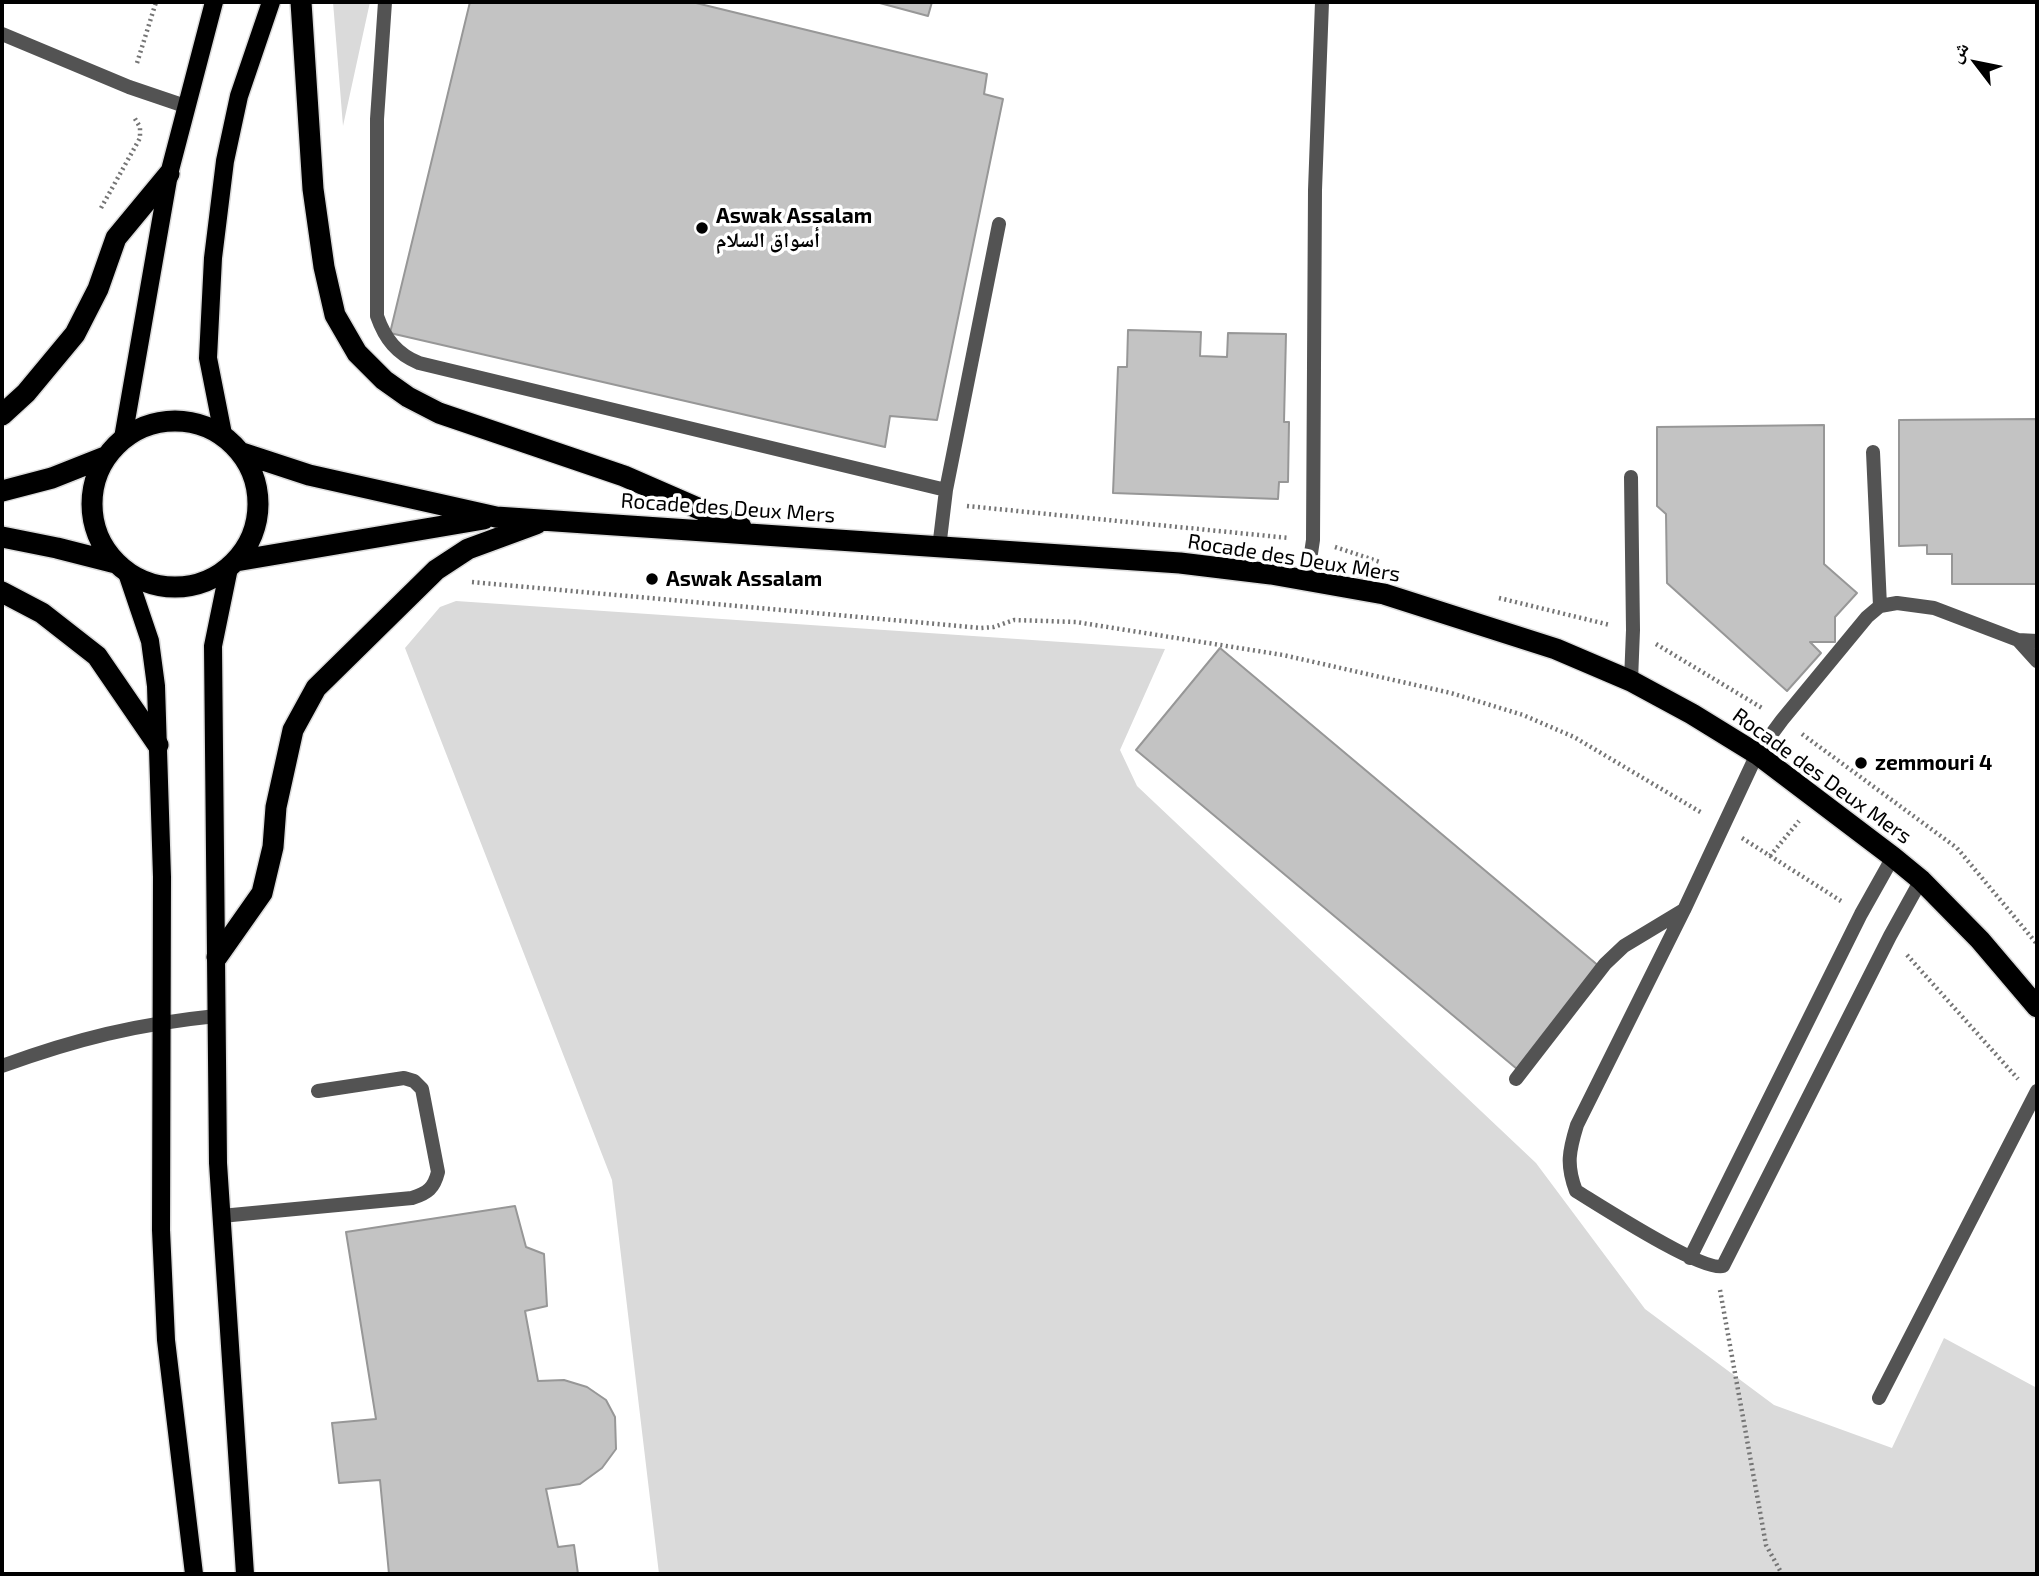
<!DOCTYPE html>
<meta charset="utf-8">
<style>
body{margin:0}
#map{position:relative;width:2039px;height:1576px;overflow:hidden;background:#fff;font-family:"Exo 2","Noto Naskh Arabic",sans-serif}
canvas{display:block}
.frame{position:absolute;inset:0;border:4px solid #000;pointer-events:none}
.north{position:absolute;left:1941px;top:28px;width:70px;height:70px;-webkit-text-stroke:5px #fff;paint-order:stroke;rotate:302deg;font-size:19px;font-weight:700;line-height:28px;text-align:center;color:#000}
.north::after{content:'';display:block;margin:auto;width:24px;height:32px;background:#000;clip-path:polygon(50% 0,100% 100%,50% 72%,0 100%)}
</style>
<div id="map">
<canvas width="2039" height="1576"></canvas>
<div class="frame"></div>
<div class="north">ش</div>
</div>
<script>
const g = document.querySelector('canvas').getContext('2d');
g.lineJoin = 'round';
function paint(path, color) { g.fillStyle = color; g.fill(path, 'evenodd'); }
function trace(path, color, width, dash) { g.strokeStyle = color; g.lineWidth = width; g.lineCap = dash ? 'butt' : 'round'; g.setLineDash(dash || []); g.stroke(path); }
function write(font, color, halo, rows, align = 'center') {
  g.font = font + ' "Exo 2","Noto Naskh Arabic",sans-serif'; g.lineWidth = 7; g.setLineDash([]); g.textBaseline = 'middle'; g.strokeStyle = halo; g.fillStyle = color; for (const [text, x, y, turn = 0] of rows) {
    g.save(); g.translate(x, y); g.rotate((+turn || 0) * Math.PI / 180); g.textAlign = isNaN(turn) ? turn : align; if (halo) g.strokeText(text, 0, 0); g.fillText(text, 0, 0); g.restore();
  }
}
const green = new Path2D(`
 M333 2H370L343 126Z
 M456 601 1165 649 1120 750 1137 786 1536 1163 1645 1309 1774 1405 1892 1448 1944 1338 2037 1388V1574H659L612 1180 405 648 440 607Z`);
const building = new Path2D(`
 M470 2H692L987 74 984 94 1003 99 937 420 890 416 885 447 390 333Z
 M876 2H932L928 16Z
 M1128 330 1201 332 1200 356 1227 357 1228 333 1286 334 1284 422H1289L1288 482H1279L1278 499 1113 493 1118 367H1127Z
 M2037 419V584H1952V554H1927V545L1899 546V420Z
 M1824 425V564L1857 593 1835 617V642H1810L1821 653 1787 691 1667 583 1666 514 1657 506V427Z
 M1220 648 1600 967 1517 1069 1136 750Z
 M515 1206 526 1247 544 1254 547 1306 525 1311 538 1381 564 1380 587 1387 606 1400 615 1417 616 1449 602 1468 580 1484 546 1489 558 1547 574 1545 578 1574H389L380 1480 339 1483 332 1423 376 1419 346 1232Z`);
const path = new Path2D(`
 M137 63 156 2
 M101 208 140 138V127L134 117
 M967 506 1289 538
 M1335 547 1380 562
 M472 582 981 628 994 627 1014 620 1076 622 1283 655 1451 693 1523 715 1574 737 1702 813
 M1499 598 1610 625
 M1656 644 1762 708
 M1802 734 1957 848 2037 944
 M1742 838 1841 901
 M1770 856 1799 821
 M1907 955 2018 1079
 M1720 1290 1766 1545 1782 1574`);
const lane = new Path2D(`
 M385 2 377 119V316C385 339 397 354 419 363L946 490
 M939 548 946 490 999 224
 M1307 580 1313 540 1315 190 1322 2
 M2 1066C76 1039 137 1024 216 1016
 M221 1216 412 1198C428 1193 434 1188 438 1172L422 1089 414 1081 404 1078 318 1091`);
const street = new Path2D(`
 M2 34 129 87 185 106
 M1873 452 1880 606
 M1631 477 1633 630 1631 681
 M2018 640 2037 661
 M1921 880 1890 936 1723 1266C1704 1273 1599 1205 1576 1191 1566 1165 1569 1151 1577 1125L1684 910 1757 754 1782 720 1867 617 1880 606 1897 603 1934 608 2018 640 2037 641
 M1516 1079 1605 964 1624 946 1682 911
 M1690 1258 1861 914 1893 857
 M1879 1398 2037 1091`);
const primary = new Path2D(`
 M223 434 208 358 213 258 225 161 239 96 271 2
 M123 438 169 174 214 2
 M229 568 213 646 218 1163 245 1574
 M127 573 150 641 156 686 162 877 161 1230 166 1340 194 1574`);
const highway = new Path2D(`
 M301 2 313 189 324 267 335 315 357 353 384 380 408 397 439 413 624 476 741 527
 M2 415 26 393 75 334 98 289 116 238 169 174
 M92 504a83 83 0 1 1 166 0a83 83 0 1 1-166 0Z
 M242 453 309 475 496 517 1180 563 1271 574 1384 594 1556 649 1631 681 1692 714 1757 754 1893 857 1921 880 1980 940 2037 1007
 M2 491 52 478 105 457
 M2 537 57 548 116 563
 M236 561 484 519
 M2 592 42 613 97 656 158 745
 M217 957 262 893 273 847 276 807 293 730 316 688 436 570 468 549 536 524`);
const markers = [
 [702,228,7,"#000"],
 [652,579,7,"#000"],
 [1861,763,7,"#000"]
];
const poiNames = [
 ["Aswak Assalam",716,216],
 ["أسواق السلام",716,240],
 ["Aswak Assalam",666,579],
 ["zemmouri 4",1875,763]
];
const streetNames = [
 ["Rocade des Deux Mers",728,508,4],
 ["Rocade des Deux Mers",1294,558,9],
 ["Rocade des Deux Mers",1822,776,36]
];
paint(green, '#dadada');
paint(building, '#c3c3c3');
trace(building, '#979797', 2);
trace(primary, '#dbdbdb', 21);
trace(highway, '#dbdbdb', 24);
trace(path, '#757575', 4.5, [2, 3.5]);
trace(lane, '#535353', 14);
trace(street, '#535353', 14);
trace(primary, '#000', 18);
trace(highway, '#000', 21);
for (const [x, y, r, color] of markers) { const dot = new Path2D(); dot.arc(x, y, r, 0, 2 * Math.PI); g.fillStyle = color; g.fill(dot); trace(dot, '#fff', 2.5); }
write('bold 21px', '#000', '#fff', poiNames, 'left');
write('21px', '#000', '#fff', streetNames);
</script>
